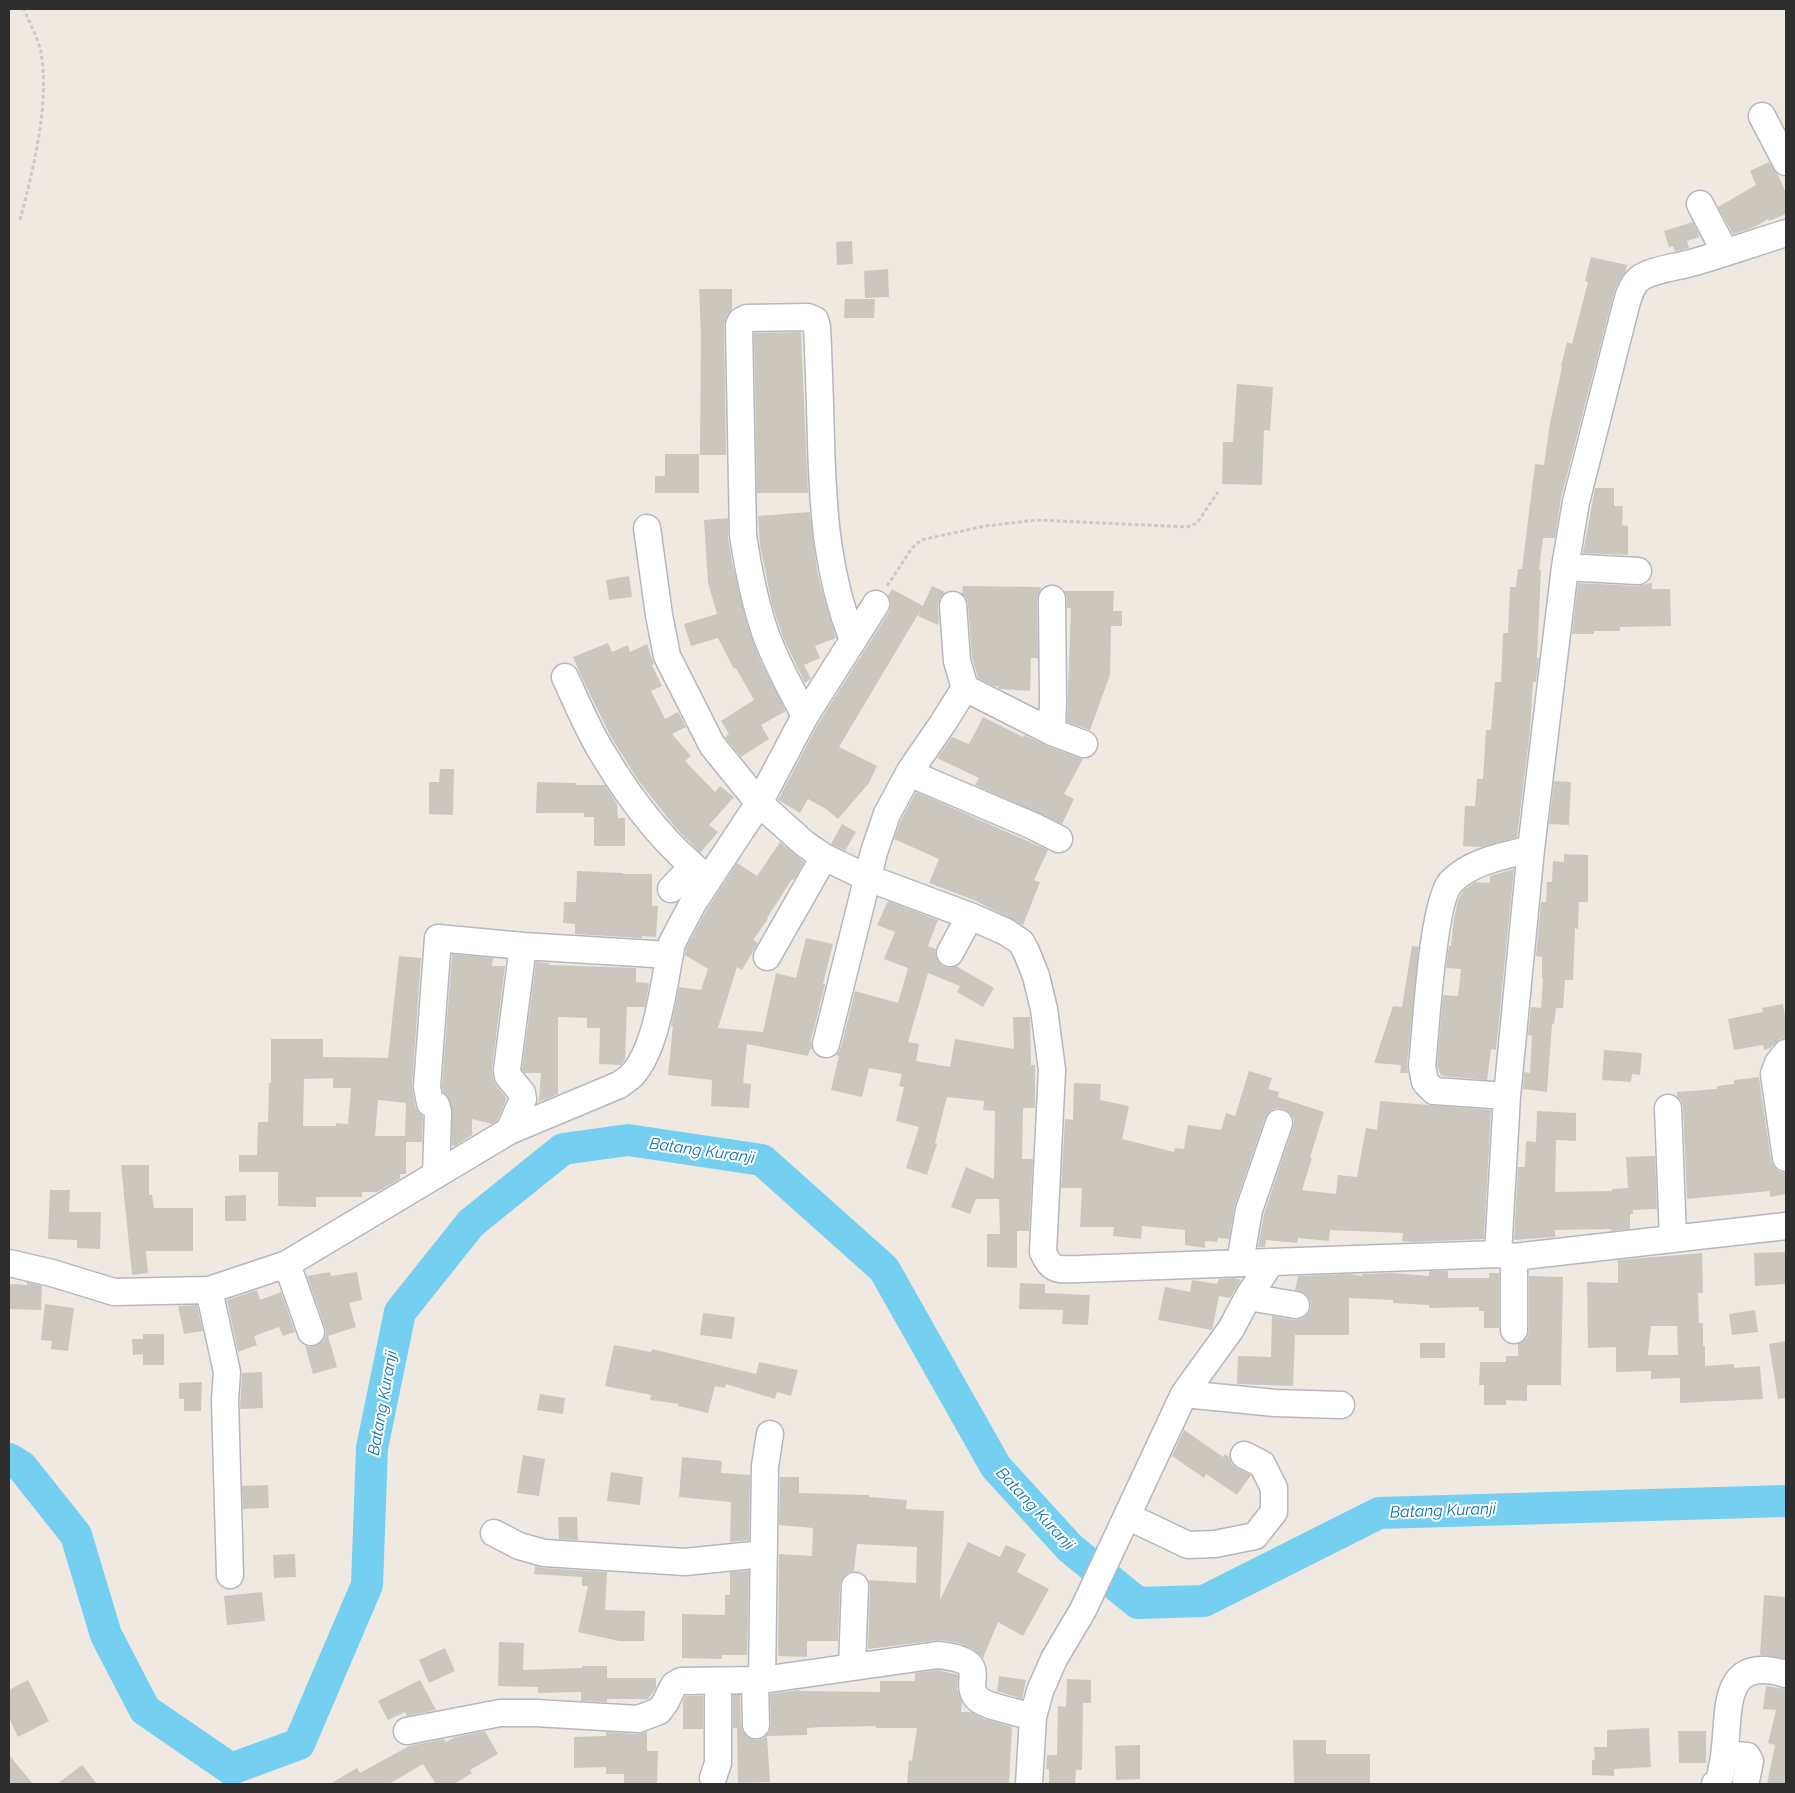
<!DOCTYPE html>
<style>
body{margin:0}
#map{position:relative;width:1795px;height:1793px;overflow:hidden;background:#efe9e1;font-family:Raleway,sans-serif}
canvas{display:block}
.frame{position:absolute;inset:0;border:10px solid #2e2e2e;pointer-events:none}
</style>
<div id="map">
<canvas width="1795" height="1793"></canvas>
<div class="frame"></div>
</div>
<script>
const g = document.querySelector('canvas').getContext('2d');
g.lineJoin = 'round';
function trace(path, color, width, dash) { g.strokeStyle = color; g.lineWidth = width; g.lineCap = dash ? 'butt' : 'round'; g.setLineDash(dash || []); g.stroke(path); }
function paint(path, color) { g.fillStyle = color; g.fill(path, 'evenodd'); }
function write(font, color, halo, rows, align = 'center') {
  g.font = font + ' Raleway,sans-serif'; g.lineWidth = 4; g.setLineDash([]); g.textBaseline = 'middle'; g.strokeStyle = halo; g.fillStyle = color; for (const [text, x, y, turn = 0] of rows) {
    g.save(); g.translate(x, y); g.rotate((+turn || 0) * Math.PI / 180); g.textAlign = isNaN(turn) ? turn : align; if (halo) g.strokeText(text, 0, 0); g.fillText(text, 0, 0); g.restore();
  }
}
const river = new Path2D(`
 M9 1459 22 1467 76 1535 106 1635 145 1710 231 1769 299 1744 367 1585 372 1448 400 1312 471 1223 563 1149 628 1140 762 1160 884 1269 996 1467 1070 1548 1138 1603 1204 1601 1379 1513 1786 1501`);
const building = new Path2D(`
 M1769 162 1778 175 1786 193V214L1769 221 1768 219 1755 227 1733 234 1718 207 1756 185 1750 171Z
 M1693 222 1700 237 1687 241 1689 248 1675 251 1673 246 1669 247 1664 231Z
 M852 241 853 264 837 265 836 242Z
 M1591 257 1627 265 1626 271 1616 287 1612 300 1561 498 1555 538H1543L1539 570H1541L1537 658H1539L1536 682H1533L1530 731 1517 837 1481 847 1463 846 1465 806H1475L1477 779H1483L1486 730H1491L1495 682H1501L1503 633H1508L1510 587H1516L1518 569H1522L1535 464 1544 465 1550 423 1562 367 1561 366 1567 342 1572 344 1588 282 1585 281Z
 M888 269 889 297 865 298 864 271Z
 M699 289H732V310L728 314 724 325 726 455H700L701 336Z
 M845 299H875L874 318H844Z
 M801 332 808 493H757L754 333Z
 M1237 384 1273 387 1270 431 1264 430 1262 485 1222 484 1223 442H1233Z
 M665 454H699V493H655V476H665Z
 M1595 488H1614V506H1623L1622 525 1628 526V555L1583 553Z
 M810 512 817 570 823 595 836 638 815 646 820 658 804 665 811 679 805 683 783 637 772 604 760 545 758 516Z
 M728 518V537L732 562 747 624 760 660 786 711 761 725 769 739 741 757 725 737 729 734 721 721 754 700 736 668 734 669 718 638 691 646 684 624 717 614 708 583 704 520Z
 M629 576 632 597 609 600 606 580Z
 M1578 583 1637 586 1652 583V589H1670L1671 626 1620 627V631H1594V634H1572Z
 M932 586 945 592 939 599 938 606 939 622 938 625 918 616Z
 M963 586 1041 587 1037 599 1038 658H1031L1030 691 1001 689 998 688V686H994L978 678 972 658 968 604 966 597 962 594Z
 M892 589 923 606 839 747 877 766 869 783 838 819 826 809 808 799 800 813 778 800 818 724 889 612 891 604 888 596Z
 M1064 591H1114L1113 611H1122V626H1111L1110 675 1090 730 1067 722 1071 608H1067V598Z
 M608 643 612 652 628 645 630 652 647 644 654 664 652 665 662 686 651 691 665 719 678 712 686 727 672 734 691 756 685 761 715 792 720 786 734 797 709 825 718 832 700 853 675 827 638 780 611 737 584 682 573 657Z
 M983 717 1023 737 1024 735 1047 746 1083 759 1064 794 1074 799 1062 824 975 785 979 778 937 758 952 737 969 744Z
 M440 769H454L453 815 429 814V782H439Z
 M1554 781 1571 782 1569 825 1549 824Z
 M537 782 576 783V785H605L617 804 618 818H625V846H594V817H584V813H536Z
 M916 792 1048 850 1034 880 1040 882 1023 925 974 900 929 883 939 859 894 839 901 820Z
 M842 824 856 832 845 851 831 844Z
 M780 842 804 862 794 880 792 879 767 918 768 919 753 940 758 943 742 970 737 967 718 1028 763 1032 776 973 796 978 806 938 833 944 823 984H825L811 1040 812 1050 810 1049 808 1056 747 1044 743 1083 751 1084 749 1108 711 1106 712 1080 668 1075 673 1026H671L679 987 701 990 708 969 685 955 686 948 706 911 737 863 757 876Z
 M1564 854 1588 855V902H1579L1578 929 1575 928 1573 980H1565L1563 1008H1556L1554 1024H1552L1547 1092 1523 1089 1524 1072 1530 1073 1532 1036 1528 1035 1531 1007 1541 1008 1543 979H1542V957L1536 956 1541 902H1546L1547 882H1552L1553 861 1564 862Z
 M1514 869 1496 1050 1491 1049 1487 1080 1441 1076 1437 1065 1443 995 1458 996 1461 969 1446 968 1449 946H1451L1454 918 1458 900 1463 891 1475 882 1490 883V876Z
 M577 871 623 873V874H652V906H658L656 937 642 936V938L575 934V924L563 923 564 902H576Z
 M888 901 938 920 928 946 936 949 935 954 938 961 943 966 950 968 956 966 994 988 983 1007 957 992 960 986 928 973 908 1042 919 1044 916 1061 950 1067 955 1039 1014 1049 1013 1017H1030L1031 1065H1035V1108H1023L1022 1159H1033L1029 1231H1017V1268L987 1267V1234H1000L999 1199H976L970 1214 951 1207 966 1167 994 1179 995 1111 983 1110 984 1101 947 1097 935 1143 937 1144 927 1175 906 1168 919 1127 896 1121 904 1087 899 1086 902 1074 869 1068 862 1097 831 1090 839 1056 836 1055 841 1048 855 991 898 1003 908 968 884 959 895 932 877 925Z
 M1412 946 1419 947 1407 1065 1408 1073H1400L1401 1065 1374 1063 1393 1006 1402 1007Z
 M452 954 493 958 492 966H505L492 1068 493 1078 496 1085 506 1098 505 1103 497 1121 492 1124 472 1119V1135L455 1146H452V1108L447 1095 443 1092 442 1086Z
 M399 956 421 958 412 1086 415 1106 418 1112 423 1116 422 1142H406V1174H400V1179L377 1192H362V1197H316V1207L278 1206V1172H239V1155H257L258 1122H268L269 1083H271V1039H323V1057L388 1058ZM333 1078V1088H351L348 1124 336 1123V1126H303L304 1079ZM378 1100 406 1103 405 1136H375Z
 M536 962 549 963V965L636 968V982L649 983 645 1007H627L625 1059 621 1065 599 1064 600 1028H587V1018L558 1017V1094L539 1102 541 1073H525L522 1070Z
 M1783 1004 1786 1023V1038L1780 1039 1770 1048 1764 1050 1763 1045 1734 1050 1728 1019 1763 1012 1762 1008Z
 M1604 1050 1642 1053 1640 1075 1632 1074 1631 1082 1602 1080Z
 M1249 1071 1272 1078 1268 1089 1279 1092 1278 1097 1324 1112 1310 1158H1312L1302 1190 1336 1194 1338 1175 1357 1177 1366 1128 1377 1130 1380 1101 1491 1110 1484 1239 1412 1242 1402 1241 1403 1233 1330 1230 1329 1241 1298 1238 1297 1243 1266 1240 1265 1247H1258L1264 1214 1293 1127 1294 1120 1290 1113 1284 1109 1277 1108 1270 1111 1265 1118 1235 1205 1229 1239 1218 1238 1217 1242 1205 1241V1248L1185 1245V1230L1142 1226 1141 1239 1113 1236 1114 1227H1080L1082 1188H1061L1065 1119 1073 1120 1074 1083 1101 1084 1100 1100 1129 1106 1122 1139 1174 1152 1175 1148 1184 1149 1188 1125 1221 1130 1226 1113 1235 1116Z
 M1759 1077 1771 1160 1775 1168 1780 1172 1786 1173V1194L1770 1197V1191L1687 1199 1683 1107 1681 1100 1677 1097V1092L1717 1089V1086L1734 1084V1080Z
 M1537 1111 1576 1113V1141L1556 1140 1555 1192 1612 1191V1189L1628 1188 1626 1157 1655 1156 1657 1209 1633 1210V1214H1630V1229L1611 1231V1229L1555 1230V1237L1514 1240 1518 1167H1525L1526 1141 1536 1142Z
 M121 1165H149V1195H152L154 1208H193V1251H146L148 1273 132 1275Z
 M50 1190H70L69 1212H101L100 1249 77 1248V1240L48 1239Z
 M246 1195V1221H225V1196Z
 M1786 1252V1284L1755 1286 1754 1253Z
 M1702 1253 1703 1293H1698L1699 1323H1703V1346H1705V1366L1734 1364V1368L1760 1366 1763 1399 1680 1403V1378L1651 1379V1371L1616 1372V1347L1588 1348 1587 1282 1618 1283V1260ZM1651 1326H1677L1678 1355H1648Z
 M1429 1271H1448V1278H1489V1273H1499V1328H1484V1311H1479V1307L1429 1308V1305L1393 1303V1300L1349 1298V1335H1295L1293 1386 1237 1384 1238 1356 1271 1357 1272 1316 1294 1320 1302 1319 1308 1314 1311 1307 1310 1300 1305 1293 1295 1290 1298 1276 1350 1274 1362 1276V1274L1392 1273 1429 1276Z
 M330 1272 331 1276 357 1272 362 1300 349 1303 356 1327 328 1336 337 1367 313 1374 305 1345 309 1347 316 1346 323 1341 326 1334 325 1327 307 1276Z
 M1529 1276 1563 1277 1561 1385H1527V1401L1506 1400V1405H1484V1385H1479L1480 1362H1506V1356H1518V1344L1527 1338 1529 1330Z
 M1234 1278 1241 1280 1230 1298 1219 1296 1212 1330 1158 1320 1165 1287 1190 1292 1192 1280 1217 1284 1219 1279Z
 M27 1282 42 1286 41 1310 9 1309V1284L27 1285Z
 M1020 1283 1045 1284V1293L1090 1295 1088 1325 1062 1324 1063 1310 1019 1309Z
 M257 1290 260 1300 281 1292 295 1332 283 1336 279 1327 254 1336 257 1345 238 1352 227 1300Z
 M45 1304 74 1308 68 1351 51 1349 52 1341 41 1340Z
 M197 1305 203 1331 184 1334 178 1306Z
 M1755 1310 1758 1332 1732 1335 1729 1314Z
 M703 1313 735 1317 732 1339 700 1335Z
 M143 1334H164V1365H143V1354L133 1355 132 1339H143Z
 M1786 1341V1398L1778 1399 1769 1344Z
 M1420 1343H1445V1358H1420Z
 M614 1345 651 1352 652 1349 756 1374 759 1362 798 1370 791 1396 777 1392 775 1399 726 1384 725 1388 715 1386 708 1413 678 1406 679 1404 650 1400 651 1395 605 1386Z
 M262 1372 263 1408 240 1409 242 1373Z
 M202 1382 201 1411H184V1399H179V1383Z
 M540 1394 565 1398 563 1414 537 1410Z
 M1184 1430 1223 1457 1225 1454 1229 1457 1232 1464 1237 1468 1251 1475 1237 1495 1206 1474 1204 1478 1172 1456Z
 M523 1455 545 1459 539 1496 517 1493Z
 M682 1457 722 1461 721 1473 750 1475 749 1540 730 1542 731 1502 679 1497Z
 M611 1472 643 1477 640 1505 607 1501Z
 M780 1477H799V1493L869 1495V1497L907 1500 906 1509 944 1511 940 1600 968 1542 1000 1557 1006 1545 1026 1554 1017 1572 1049 1589 1023 1636 998 1622 983 1658 971 1648 958 1643 940 1640 868 1649 870 1587 869 1580 916 1583 917 1547 857 1544 854 1571 848 1573 843 1578 840 1585 838 1641H807V1657L778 1656 779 1554 812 1556 813 1528 779 1525Z
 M268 1485 269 1508 243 1509 242 1486Z
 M558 1517H577L578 1540 559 1539Z
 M295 1554 296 1577 274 1578 273 1555Z
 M535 1566 543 1568 607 1572 605 1610 645 1611 644 1641H619L578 1632 588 1586H582V1577L534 1574Z
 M749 1571 747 1655H722V1659L682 1658V1614L725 1615V1595H730V1572Z
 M262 1592 265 1621 227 1625 224 1596Z
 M1764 1595 1786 1597V1659L1760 1655Z
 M499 1642 524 1643 523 1670 582 1668V1666H607V1678H656V1688L648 1699H607V1702L581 1701V1692L538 1693V1687L498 1686Z
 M445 1648 455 1671 429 1683 419 1660Z
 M938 1670 958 1675 957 1689 962 1702 961 1712H971L984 1719 1012 1727 1009 1784H907L909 1760 912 1761 917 1728H876V1726L822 1727 807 1728V1735L767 1736 770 1782 738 1783 737 1728H733V1695H740L741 1725 743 1732 749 1738 757 1740 764 1738 769 1732 771 1725 770 1694 799 1690V1691L880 1692V1681H915V1673Z
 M999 1676 1026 1680 1022 1699 997 1691Z
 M1067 1679 1091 1680V1703H1083L1082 1770H1076L1075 1784H1049V1769H1046L1047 1755H1057L1058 1706 1066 1707Z
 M28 1680 49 1721 18 1737 9 1718V1690Z
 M420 1680 436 1710 407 1716 405 1712 388 1720 378 1701Z
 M1766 1686 1786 1689V1784H1767L1775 1745 1768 1743 1776 1710 1763 1709Z
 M685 1696H703V1729H683V1701Z
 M1649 1728 1651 1767 1614 1769V1776L1592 1775V1760H1595L1594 1747H1607V1730Z
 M485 1731 498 1754 470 1770 472 1773 454 1784H436L423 1764 389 1784H330L357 1768 360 1773 409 1746 444 1739 446 1742 455 1737Z
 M1678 1731H1706V1763H1679Z
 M606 1732 637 1734 647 1732V1751H658L657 1784H624V1774H606V1767L574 1768V1737L606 1736Z
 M1293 1740H1326V1754H1370V1784H1294Z
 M1140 1745V1779L1116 1780 1115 1746Z
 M9 1755 33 1784H9Z
 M82 1765 97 1784H57Z`);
const path = new Path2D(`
 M20 220C33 170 50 104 41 52 38 38 29 22 24 9
 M887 586 912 548 921 540 985 526 1037 520 1187 527 1197 523 1218 492`);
const minor = new Path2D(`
 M1762 116 1786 162
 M1700 204 1725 252
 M647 528 659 615 667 656 712 745 759 803 805 844 824 857 868 878 970 916 1006 932 1021 942 1026 951 1036 976 1044 1009 1052 1070 1043 1252C1052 1273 1059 1269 1079 1269L1271 1262
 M1565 567 1638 571
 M953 605 957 661 965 688
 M565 677C577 703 588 730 603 754 631 801 665 846 709 879
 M805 716C791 689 775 661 765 632 754 600 748 568 743 535L739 325 741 321 747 318 808 317 815 320 817 327C819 365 820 404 821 442 823 511 827 575 853 640
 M1052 732 1053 700 1052 599
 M910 771 923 779 1033 826 1059 839
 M671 889 693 866
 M950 953 970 916
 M767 957 824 857
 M826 1044 874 852 887 814 910 771 943 723 965 688 1052 732 1084 744
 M1786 1053 1778 1063 1774 1074 1786 1158
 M1507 1096 1434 1091 1425 1082 1422 1066C1426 1032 1432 902 1451 882 1471 861 1504 856 1531 849
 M1668 1108 1673 1238
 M509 1131 523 1099 522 1093 508 1076 507 1070 523 946 670 955
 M436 1175 438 1112 436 1105 430 1103 427 1087 438 938 523 946
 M1498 1254 1507 1096 1531 849 1565 567 1576 502 1622 321C1626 308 1628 288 1639 279 1650 270 1677 267 1691 263 1723 254 1754 243 1786 233
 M1240 1262 1249 1210 1279 1123
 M9 1263 52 1273 114 1292 209 1290 287 1264 509 1131 619 1085C623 1082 628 1079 632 1075 658 1047 664 981 672 943L693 903 759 803 805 716 876 604
 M287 1264 311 1332
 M209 1290 227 1372 225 1400 230 1575
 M1248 1297 1296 1305
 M1514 1330V1257
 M1184 1394 1275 1403 1341 1405
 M1127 1516 1188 1545 1215 1544 1255 1536 1274 1512V1488L1262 1464 1244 1455
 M494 1533 519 1546 544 1553 685 1562 763 1554
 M852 1667 855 1586
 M762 1680 765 1466 770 1434
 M755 1681 756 1725
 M407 1731 500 1713H535L638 1719 659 1711 665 1703 674 1685 681 1681 762 1680 938 1655C995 1661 960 1682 978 1699 987 1707 1021 1713 1033 1717
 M1725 1754 1747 1756 1750 1761 1746 1781
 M713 1778 718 1763V1681
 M1029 1784 1033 1717 1040 1691 1054 1659 1083 1610 1184 1394 1231 1329 1248 1297 1271 1262 1498 1254 1514 1257 1786 1226
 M1715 1784C1720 1780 1721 1774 1722 1767 1733 1724 1713 1652 1786 1674`);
const waterNames = [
 ["Batang Kuranji",702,1151,8],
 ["Batang Kuranji",383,1403,-80],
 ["Batang Kuranji",1035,1509,47],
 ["Batang Kuranji",1443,1511,-2]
];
trace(river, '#75cff0', 32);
paint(building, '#cbc7bf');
trace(minor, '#b4b7c1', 29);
trace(path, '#c9c9c9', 3, [4, 2.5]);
trace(minor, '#fff', 26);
write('italic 16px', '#0d6fa3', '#fff', waterNames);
</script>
